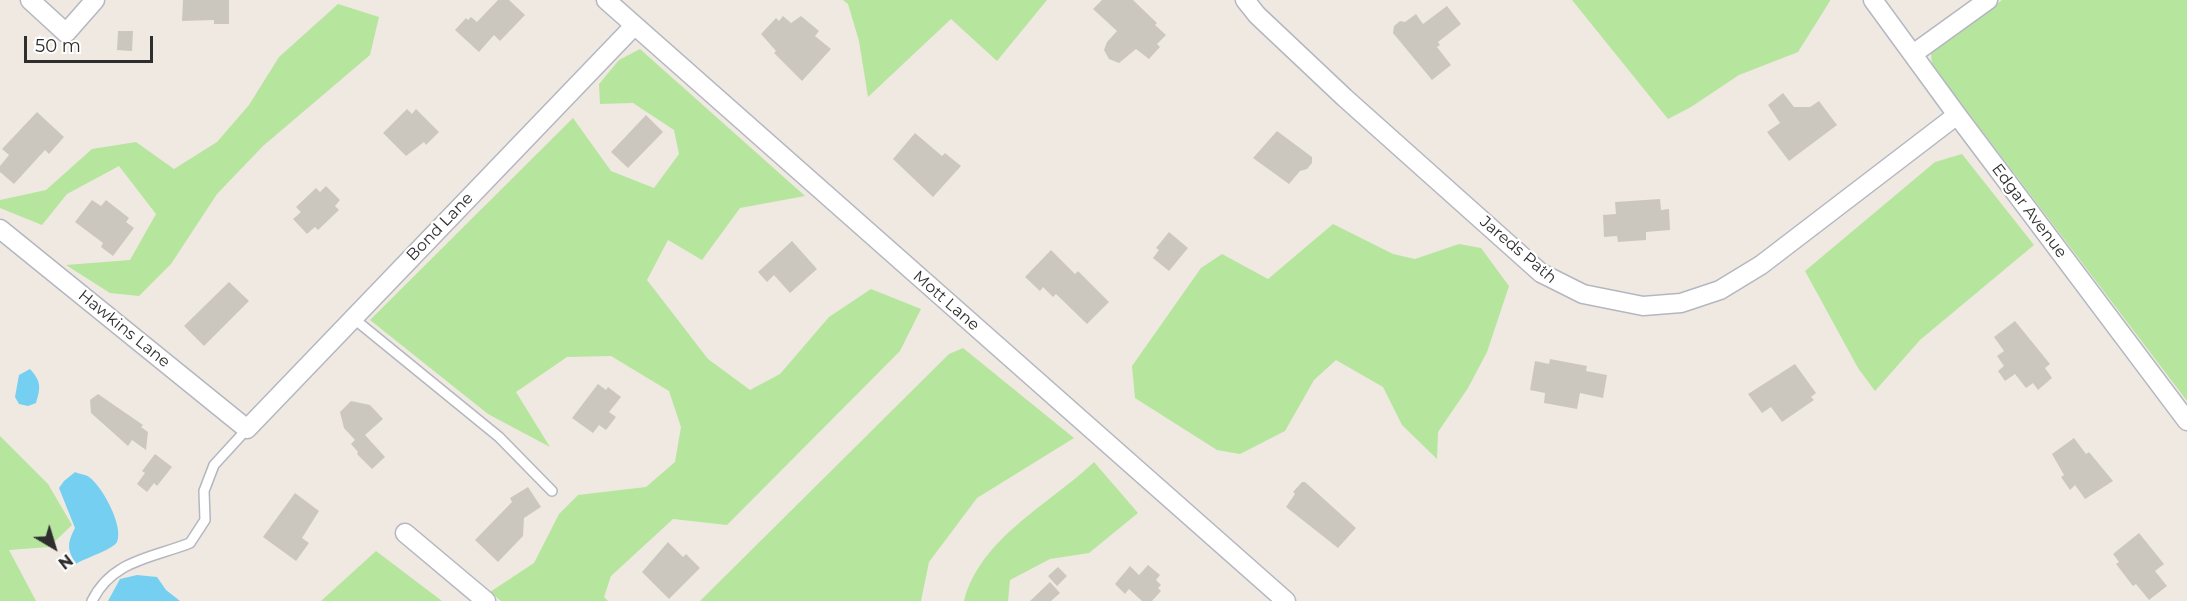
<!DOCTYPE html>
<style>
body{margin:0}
#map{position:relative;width:2187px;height:601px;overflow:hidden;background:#efe9e1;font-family:Montserrat,sans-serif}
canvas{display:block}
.north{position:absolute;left:24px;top:517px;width:60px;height:60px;-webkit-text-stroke:4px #fff;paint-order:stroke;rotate:142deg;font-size:16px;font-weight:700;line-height:24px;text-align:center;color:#2e2e2e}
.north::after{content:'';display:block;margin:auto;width:21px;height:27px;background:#2e2e2e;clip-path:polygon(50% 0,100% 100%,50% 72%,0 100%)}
.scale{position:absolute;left:24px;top:36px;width:129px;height:27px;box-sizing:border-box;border:3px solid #2e2e2e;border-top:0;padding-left:8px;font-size:18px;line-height:21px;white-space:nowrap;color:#2e2e2e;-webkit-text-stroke:4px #fff;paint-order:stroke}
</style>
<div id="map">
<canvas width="2187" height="601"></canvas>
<div class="north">N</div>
<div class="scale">50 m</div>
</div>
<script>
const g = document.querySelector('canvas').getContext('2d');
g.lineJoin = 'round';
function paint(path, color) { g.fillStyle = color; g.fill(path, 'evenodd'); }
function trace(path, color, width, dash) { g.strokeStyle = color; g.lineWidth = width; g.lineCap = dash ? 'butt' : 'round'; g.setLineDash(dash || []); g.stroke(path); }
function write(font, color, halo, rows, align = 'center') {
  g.font = font + ' Montserrat,sans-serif'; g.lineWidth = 4.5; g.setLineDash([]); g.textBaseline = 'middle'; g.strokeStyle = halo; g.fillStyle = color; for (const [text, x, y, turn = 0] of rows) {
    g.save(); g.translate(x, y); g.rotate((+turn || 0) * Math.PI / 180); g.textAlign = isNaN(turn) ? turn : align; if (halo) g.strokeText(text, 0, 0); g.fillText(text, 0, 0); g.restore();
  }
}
const green = new Path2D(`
 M843 0H1047L997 61 951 19 868 97 859 41 848 4Z
 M1572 0H1830V1L1798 52 1739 75 1691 107 1668 119Z
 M2002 0H2187V401L1932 65 1931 53Z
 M338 4 379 17 370 55 263 146 217 194 171 264 139 296 110 293 66 265 130 260 156 214 119 166 67 194 42 225 0 208V200L46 190 92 149 136 142 174 169 217 142 249 105 279 57Z
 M640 49 805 196 740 208 702 260 668 240 647 280 708 359 750 390 780 374 829 317 871 289 921 309 900 351 727 525 673 519 611 576 604 597 608 601H501L490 592 534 563 559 514 578 495 646 487 675 462 681 427 669 391 611 356 567 357 516 392 550 447 488 414 370 320 573 118 611 171 654 188 679 154 674 130 633 103 600 104 599 84 619 60Z
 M1962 154 2034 245 1920 340 1875 391 1858 368 1805 271 1935 162Z
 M1333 224 1393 254 1415 259 1459 244 1481 248 1509 286 1487 352 1468 388 1438 432 1437 459 1402 425 1383 387 1336 360 1314 380 1285 431 1240 454 1217 450 1135 398 1132 366 1201 268 1222 254 1268 279Z
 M963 348 1074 438 977 498 929 562 921 601H700L949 354Z
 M0 436 48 484 72 525 49 547 9 550 36 601H0Z
 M1094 462 1138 513 1089 553 1050 559 1010 580 1008 601H964C980 538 1050 504 1094 462Z
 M376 551 442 601H321Z`);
const water = new Path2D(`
 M30 369C41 381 41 387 36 403L28 406 19 404 15 397 19 375Z
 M75 472C79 474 85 474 89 477 102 486 124 526 117 542 114 549 85 558 76 564 67 550 67 543 75 528L59 488 64 481Z
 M137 575 157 577 166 590 180 601H108L120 579Z`);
const building = new Path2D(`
 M183 0H229V24H214V20L182 21Z
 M498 0H509L525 15 500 41 494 35 479 52 455 30 466 18 468 20 471 17 477 22Z
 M1102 0H1133L1157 23 1155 25 1166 35 1157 44 1160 47 1149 59 1136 49 1119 63 1109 59 1104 50 1107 42 1117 31 1093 9Z
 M1447 6 1461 24 1438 42 1440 45 1437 47 1451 65 1432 80 1393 33 1394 26 1400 21 1405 22 1416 14 1423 24Z
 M783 16 791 23 801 16 819 31 815 36 831 49 802 81 774 53 776 51 761 34 776 18 779 21Z
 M118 31H133L132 51 117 50Z
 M1783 93 1794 107H1810L1819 101 1837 125 1789 161 1767 132 1780 123 1768 105Z
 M407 109 412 114 416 109 439 132 426 145 424 142 406 156 383 133Z
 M37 112 64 137 49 154 45 150 14 184 0 172V166L9 155 2 149Z
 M646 115 663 132 628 168 611 152Z
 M1277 131 1312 157V163L1307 169 1300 171 1289 184 1253 158Z
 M915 133 942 156 945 153 961 166 933 197 893 159Z
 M326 186 340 200 335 206 339 210 318 230 315 227 307 234 293 219 301 212 296 207 316 188 320 192Z
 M1660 199 1661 210 1669 209 1670 230 1646 232V240L1618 242 1617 236 1604 237 1603 215 1616 214 1615 202Z
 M92 200 101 206 106 200 129 218 126 222 134 228 113 256 101 247 103 243 75 222Z
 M1169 232 1188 248 1169 271 1153 258 1159 250 1156 248Z
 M792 241 817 269 790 293 774 275 767 282 758 272Z
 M1051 250 1075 274 1078 271 1109 302 1087 324 1056 294 1053 297 1043 287 1040 291 1025 277Z
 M229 282 249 301 204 346 184 326Z
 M2015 321 2050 364 2045 368 2052 378 2038 390 2033 383 2026 388 2015 374 2005 381 1998 371 2004 366 1997 356 2004 351 1994 337Z
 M1550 359 1587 366 1586 371 1607 375 1603 398 1580 393 1577 409 1544 403 1545 393 1530 390 1535 361 1549 364Z
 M1795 364 1816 393 1811 397 1814 400 1782 422 1771 407 1762 413 1748 394Z
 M598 384 606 390 608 387 621 397 609 412 616 417 606 430 599 425 593 433 572 418Z
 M98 394 143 425 141 427 148 432 146 450 132 440 128 446 91 413 90 400Z
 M351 401 370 405 383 419 365 435 385 457 372 469 357 454 358 452 351 444 355 440 344 428 340 412Z
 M2074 438 2086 454 2089 452 2113 481 2085 499 2075 485 2070 490 2061 477 2064 475 2052 454Z
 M155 454 172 467 157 486 154 483 147 492 137 484 145 473 142 471Z
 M1302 482H1305L1356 528 1338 548 1286 507 1295 494 1293 492Z
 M528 487 541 507 524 518 523 536 498 562 475 540 512 502 510 498Z
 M295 493 319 511 302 538 309 543 296 561 263 537Z
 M2139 533 2164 564 2155 571 2167 586 2149 600 2136 584 2133 586 2116 564 2119 562 2113 554Z
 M668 542 683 557 686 554 700 568 669 599 642 572Z
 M1148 565 1160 575 1156 580 1161 585 1158 588 1161 591 1152 601H1142L1129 589 1125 594 1115 584 1130 566 1139 575Z
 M1058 567 1067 576 1057 586 1048 576Z
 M1050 582 1060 593 1051 601H1030Z`);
const service = new Path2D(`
 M353 318 499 437 552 491
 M92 601C112 560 152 558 190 543L205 520 204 491 214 465 247 429`);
const minor = new Path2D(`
 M30 0 66 33 95 0
 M606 0 1286 601
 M1245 0 1257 15 1345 98 1541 273 1583 294 1643 306 1681 303 1720 290 1761 265 1957 115
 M1873 0 1957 115 2187 421
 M1913 54 1988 0
 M0 229 247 429 634 26
 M405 533 486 601`);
const streetNames = [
 ["Edgar Avenue",2029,211,53],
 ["Bond Lane",440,227,-46],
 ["Jareds Path",1518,250,40],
 ["Mott Lane",946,301,41],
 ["Hawkins Lane",124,329,39]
];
paint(green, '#b6e59e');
paint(water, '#75cff0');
paint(building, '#cbc7bf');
trace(service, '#b4b7c1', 12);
trace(minor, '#b4b7c1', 21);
trace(service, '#fff', 9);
trace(minor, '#fff', 18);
write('16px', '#2e2e2e', '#fff', streetNames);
</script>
